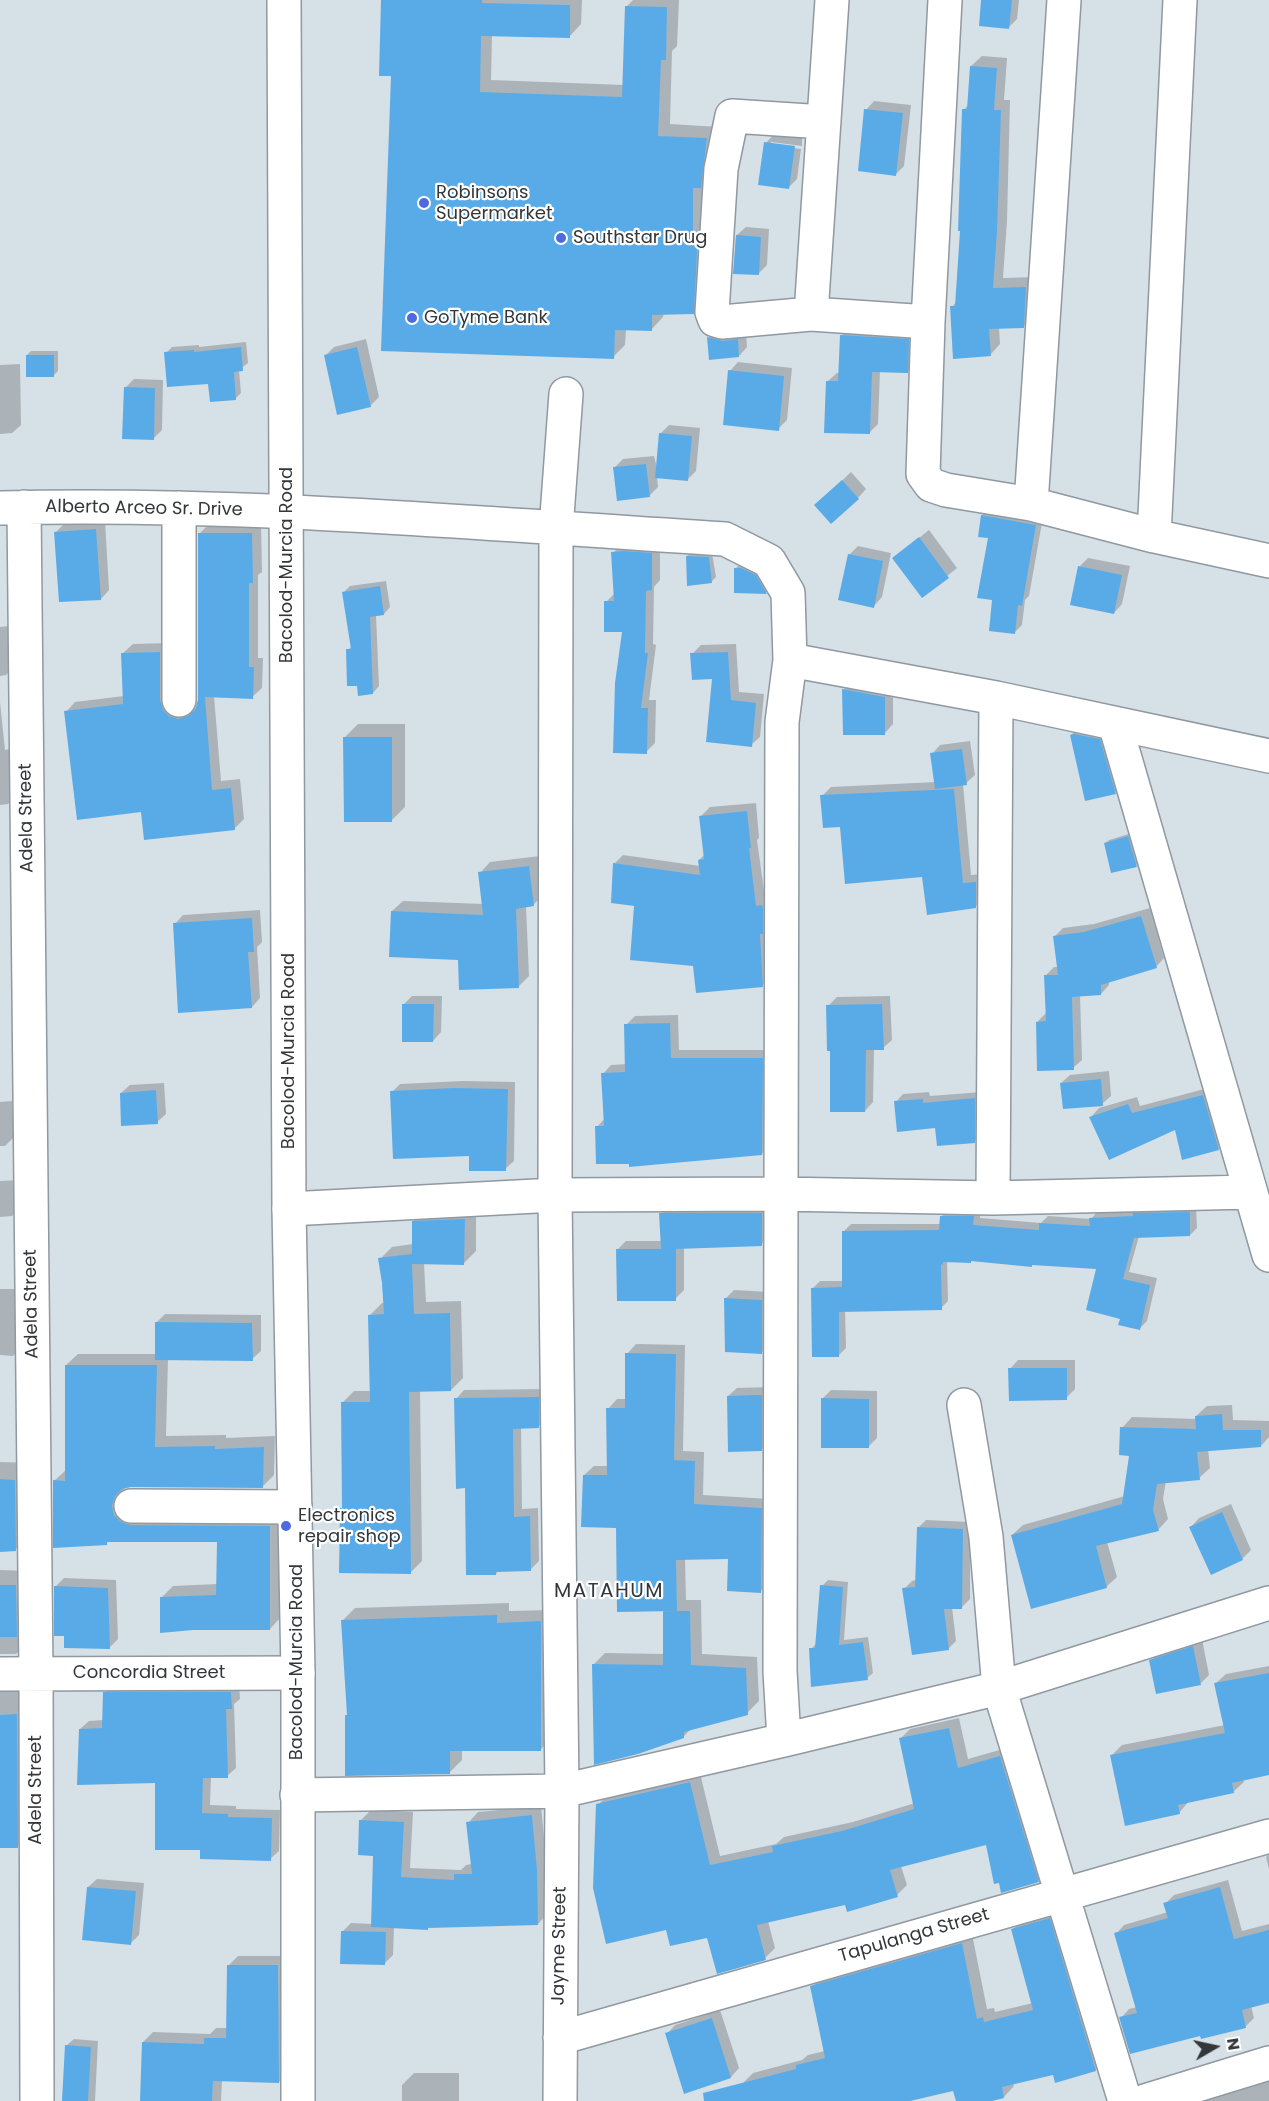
<!DOCTYPE html>
<style>
body{margin:0}
#map{position:relative;width:1269px;height:2101px;overflow:hidden;background:#d6e0e7;font-family:Poppins,sans-serif}
canvas{display:block}
.north{position:absolute;left:1185px;top:2017px;width:60px;height:60px;-webkit-text-stroke:4px #fff;paint-order:stroke;rotate:81deg;font-size:16px;font-weight:700;line-height:24px;text-align:center;color:#33373a}
.north::after{content:'';display:block;margin:auto;width:21px;height:27px;background:#33373a;clip-path:polygon(50% 0,100% 100%,50% 72%,0 100%)}
</style>
<div id="map">
<canvas width="1269" height="2101"></canvas>
<div class="north">N</div>
</div>
<script>
const g = document.querySelector('canvas').getContext('2d');
g.lineJoin = 'round';
function paint(path, color) { g.fillStyle = color; g.fill(path, 'evenodd'); }
function trace(path, color, width, dash) { g.strokeStyle = color; g.lineWidth = width; g.lineCap = dash ? 'butt' : 'round'; g.setLineDash(dash || []); g.stroke(path); }
function write(font, color, halo, rows, align = 'center') {
  g.font = font + ' Poppins,sans-serif'; g.lineWidth = 4.5; g.setLineDash([]); g.textBaseline = 'middle'; g.strokeStyle = halo; g.fillStyle = color; for (const [text, x, y, turn = 0] of rows) {
    g.save(); g.translate(x, y); g.rotate((+turn || 0) * Math.PI / 180); g.textAlign = isNaN(turn) ? turn : align; if (halo) g.strokeText(text, 0, 0); g.fillText(text, 0, 0); g.restore();
  }
}
const shadow = new Path2D(`
 M383 0H582L581 24 569 37 492 35 491 80 624 85 626 7 633 0H679L677 46 672 51 670 124 719 127 706 300 693 313H664L663 317 651 330 626 329 625 345 613 357 392 75Z
 M983 0H1019L1017 19 1009 27Z
 M982 56 1007 58 1004 100H1010L1007 221 1003 278 1036 277 1034 316 1023 327 999 328 1000 344 990 355 952 307 957 301 962 230 964 110 968 105 971 66Z
 M874 101 911 105 904 166 896 174 866 110Z
 M774 134 802 138V146L771 142V145L801 149 797 179 789 187 766 143Z
 M746 227 769 229 767 265 758 274 737 235Z
 M850 327 917 331 916 363 907 372 880 371 878 424 869 433 828 381 837 373H840L842 335Z
 M717 329 746 331 747 347 739 356 710 358 709 337Z
 M366 339 379 397 370 406 326 355 334 347Z
 M246 342 248 363 239 370 241 393 235 399 166 353 172 347 199 345V347Z
 M31 351H58V371L54 375 27 355Z
 M738 362 792 368 787 420 778 429 730 371Z
 M20 364 21 425 12 433 0 434V365Z
 M134 379 163 380 162 430 154 438 125 388Z
 M669 425 700 428 696 471 688 479 657 477 658 487 649 496 614 468 623 459 654 456 657 468 660 434Z
 M851 472 866 489 858 498 825 497Z
 M990 507 1043 517 1029 596 1025 600 1022 625 1014 633 994 599 990 537 982 515Z
 M105 521 109 590 101 599 56 532 64 524Z
 M209 524H261L262 572 258 575V658H263L262 688 252 697 214 696 221 781 240 779 244 819 234 829 142 811 66 712 75 702 124 696 123 653 133 644 169 643 190 710 197 708 199 700V534Z
 M929 530 957 568 923 596 894 558Z
 M622 544 660 545V580L654 587 653 644 656 645 649 700H656L655 743 646 752 624 630 606 602 615 593 613 553Z
 M858 546 891 553 882 597 874 606 849 555Z
 M691 553H712L716 577 712 581 687 556Z
 M1088 558 1130 566 1122 604 1114 613 1080 566Z
 M740 564 759 572 770 589 766 592H735L736 568Z
 M386 581 390 607 384 614 376 615 379 686 373 693 348 650 352 646 343 593 350 586Z
 M9 626 14 667 6 675 0 676V627Z
 M736 644 739 692 764 694 760 737 751 745 714 677 692 654 701 645Z
 M852 681 893 688V724L885 733H844V689Z
 M0 702 5 750 15 748 16 796 8 804 0 805Z
 M358 724H405V807L392 820 345 737Z
 M1080 727 1108 731 1124 784 1115 792 1071 735Z
 M970 741 975 775 966 783 963 784 971 875 984 874V898L975 907 842 825 822 796 831 787 936 782 932 754 940 745Z
 M756 803 759 838 757 840 765 898 771 897V976L762 985 695 964 636 905 614 864 623 855 700 866 699 860 705 854 701 816 710 807Z
 M1132 833 1140 861 1136 865 1105 844 1109 840Z
 M540 856 544 894 533 905 526 906 529 976 518 987 459 958 392 911 403 901 484 904 480 873 490 862Z
 M1150 908 1164 958 1156 967 1109 981V985L1101 994 1080 995 1082 1060 1073 1068 1037 1022 1046 1013 1045 976 1054 967H1058L1055 936 1063 928 1094 924Z
 M260 910 262 942 257 947 260 998 252 1007 175 924 183 915Z
 M412 996H442L441 1032 433 1041 404 1004Z
 M890 996 892 1040 883 1048 874 1049 873 1102 865 1111 832 1050 828 1006 837 997Z
 M678 1015 679 1050H771L770 1145 762 1154 597 1127 605 1118 603 1074 611 1065 627 1064 626 1025 635 1016Z
 M1109 1071 1111 1096 1102 1104 1061 1083 1070 1075Z
 M463 1081 515 1082 514 1161 505 1169 470 1154 392 1092 400 1084Z
 M164 1083 166 1114 157 1122 121 1093 130 1085Z
 M1212 1087 1227 1140 1218 1149 1176 1128 1091 1117 1099 1108 1137 1097 1140 1106Z
 M929 1092 930 1096 982 1092 981 1134 974 1142 937 1127 896 1102 903 1094Z
 M12 1101 14 1137 5 1146H0V1102Z
 M20 1180 21 1207 12 1216 0 1217V1181Z
 M670 1205H770V1235L762 1244 684 1247V1290L675 1299 618 1249 626 1241H662L661 1214Z
 M1196 1206 1197 1228 1190 1235 1139 1236 1129 1272 1157 1278 1147 1321 1140 1328 1121 1318 1098 1268 972 1260H947L948 1301 941 1308 845 1310 846 1348 839 1355 813 1288 820 1281H844V1231L851 1224H941L942 1216 949 1209 980 1210V1218L1041 1223 1048 1216 1091 1219 1098 1211Z
 M476 1207V1251L464 1263H424L426 1302 461 1301 463 1378 451 1390H420L422 1561 410 1573 343 1507 342 1403 354 1391H372L370 1315 382 1303H384L380 1259 392 1247 413 1244V1222L426 1210Z
 M0 1289H21L22 1347 13 1356 0 1355Z
 M734 1290 770 1292V1344L761 1353 725 1299Z
 M165 1314 261 1315V1351L252 1359H168L166 1436 226 1435V1438L275 1436 274 1475 262 1487 131 1486 125 1487 123 1494 281 1515V1617L270 1629 161 1598 173 1586 218 1584V1541H109L106 1543 54 1481 67 1469 66 1365 78 1354H157V1322Z
 M636 1344 685 1345 683 1451 704 1452 703 1495 770 1499V1582L761 1591 730 1557 685 1558 686 1600H701L702 1654 757 1657 759 1701 747 1713 692 1728 684 1736 594 1664 605 1653 665 1654 664 1610 618 1526 584 1475 594 1466H608V1409L617 1399H626L627 1354Z
 M1018 1360H1075V1389L1066 1398 1010 1369Z
 M770 1387V1441L761 1450 728 1396 737 1388Z
 M547 1389V1418L538 1427H521L522 1509 538 1508 539 1561 530 1570H499L496 1574 467 1487 456 1399 464 1390Z
 M831 1390 877 1391V1438L869 1446 822 1399Z
 M1232 1405 1233 1420 1269 1421V1437L1261 1446 1208 1449 1210 1468 1199 1478 1166 1481 1163 1499 1168 1519 1158 1530 1107 1542 1117 1577 1106 1587 1012 1535 1023 1525 1125 1496 1131 1454 1122 1428 1132 1417 1197 1419 1196 1416 1207 1406Z
 M0 1462 32 1463 33 1532 15 1550 0 1551Z
 M1231 1504 1251 1550 1242 1559 1191 1527 1199 1518Z
 M926 1520 970 1522V1599L962 1607H952L956 1641 948 1649 904 1589 912 1581 916 1580 918 1528Z
 M0 1570 31 1571V1639L16 1654H0Z
 M64 1578 116 1580 118 1639 109 1648 55 1587Z
 M828 1580 848 1582 844 1640 868 1637 873 1673 867 1678 811 1649 817 1643 822 1586Z
 M509 1603V1611L553 1610V1737L540 1750 462 1749V1760L450 1772 349 1713 343 1620 355 1608Z
 M1202 1639 1209 1675 1201 1683 1157 1692 1151 1661 1159 1652Z
 M1269 1666V1773L1243 1779 1244 1782 1233 1792 1189 1801 1179 1813 1112 1755 1122 1745 1225 1725 1215 1684 1226 1674Z
 M0 1671 31 1679V1833L17 1847 0 1846Z
 M113 1684H239L240 1699 234 1704 236 1768 227 1776H211L210 1805 236 1806V1809L280 1810 279 1851 270 1859 202 1849 156 1782 80 1729 89 1721 104 1720 105 1693Z
 M959 1718 968 1759 1010 1747 1048 1871 1038 1881 987 1843 901 1866 907 1885 897 1895 846 1904 768 1921 775 1948 765 1958 708 1936 667 1929 598 1805 608 1794 700 1773 720 1856 776 1844 784 1837 853 1822 915 1803 900 1739 910 1729Z
 M541 1806 546 1858 548 1913 538 1924 394 1927 393 1955 385 1963 342 1932 351 1923 372 1924 374 1854 360 1821 371 1810 413 1812 410 1868 461 1870 466 1865 472 1864 468 1823 478 1812Z
 M1269 1854V1869L1266 1857Z
 M97 1879 144 1883 139 1935 131 1943 88 1887Z
 M1228 1880 1242 1931 1269 1924V2002L1251 2006 1254 2018 1245 2027 1201 2034 1121 2018 1129 2009 1137 2007 1116 1934 1124 1925 1168 1912 1165 1904 1174 1895Z
 M1060 1908 1106 2060 1096 2070 1054 2073 1013 2083 1014 2086 1004 2097 986 2101H957L954 2089 909 2101H747L742 2084 753 2073 802 2060 808 2055 825 2051 812 1987 822 1976 972 1934 987 2009 994 2008 995 2012 1033 2003 1013 1929 1024 1919Z
 M238 1956H288L289 2071 279 2082 222 2080 221 2101H141L143 2042 153 2032 210 2034 216 2028H228V1966Z
 M720 2010 739 2068 731 2077 685 2092 667 2034 675 2025Z
 M74 2039 98 2041 95 2101H63L67 2045Z
 M414 2073H459V2101H402V2085Z
 M1269 2077V2101H1190Z`);
const building = new Path2D(`
 M381 0H482V3L570 5V38L481 36 480 92 622 97 625 6 667 7 666 60H661L658 136 707 138 701 188H693V231L698 232 694 314 652 315V331L615 330 614 359 381 351 391 76H379Z
 M981 0H1012L1009 29 979 26Z
 M970 66 997 68 994 110H1001L997 232 993 288 1026 287 1024 328 989 329 991 356 953 359 950 306H955L960 231H958L962 109H967Z
 M864 109 903 113 896 176 858 171Z
 M764 142 795 146 789 189 758 185Z
 M736 235 761 237 759 275 733 274Z
 M840 335 909 339 908 373 872 372 870 434 824 433 826 381H838Z
 M707 337 723 341 738 339 739 357 709 360Z
 M241 347 243 371 234 372 236 400 210 402 208 384 167 387 164 352 194 350V352Z
 M357 347 371 407 337 415 324 355Z
 M26 355H54V377H26Z
 M728 370 784 376 779 431 723 425Z
 M124 387 155 388 154 440 122 439Z
 M659 433 692 436 688 481 655 478Z
 M646 464 650 497 617 501 613 467Z
 M842 480 859 499 831 524 814 505Z
 M981 515 1036 525 1022 606 1018 605 1015 634 989 631 992 600 977 598 988 538 978 537Z
 M96 529 101 600 59 602 54 532Z
 M198 533H252L253 583H249V667H254L253 699 205 697 212 790 231 788 235 830 144 840 141 812 77 820 64 711 123 704 121 653 160 652V700L163 710 169 716 178 719 188 716 195 710 198 700Z
 M919 537 949 578 922 598 892 558Z
 M624 551 652 553V590L646 591 645 653H648L641 708H648L647 754 613 753 615 683 622 632H604V601H614L611 552Z
 M848 554 883 561 874 608 838 600Z
 M686 556 709 557 712 583 687 586Z
 M1078 566 1122 575 1114 614 1070 605Z
 M734 568H741L756 575 767 594 734 593Z
 M380 586 384 615 370 617 373 694 358 696 357 686H347L346 649H351L342 592Z
 M728 652 731 700 756 703 752 747 706 742 712 679 692 680 690 653Z
 M842 689 885 697V735H843Z
 M1074 734 1100 739 1116 794 1085 801 1070 735Z
 M343 737H392V822H344Z
 M962 749 967 785 935 789 930 753Z
 M954 789 963 883 976 882V908L927 915 922 877 845 884 840 827 823 828 820 795Z
 M747 811 751 848H749L756 906 762 905 763 909V934H760L763 987 696 993 693 966 630 960 634 906 611 903 613 863 700 875 698 860 704 859 699 816Z
 M1128 836 1137 867 1111 873 1104 843Z
 M529 866 534 906 516 909 519 988 459 990 458 960 389 957 391 911 483 915 478 872Z
 M1141 916 1157 968 1101 985V995L1072 997 1074 1070 1037 1071 1036 1022 1046 1021 1044 975H1058L1053 936 1084 932Z
 M252 918 254 952H248L252 1008 178 1013 173 923Z
 M402 1004H434L433 1042H402Z
 M882 1004 884 1050H866L865 1112H830V1051H827L826 1005Z
 M670 1023 671 1058H763L762 1155 629 1167V1164H596L595 1126H604L601 1073 625 1072 624 1024Z
 M1101 1079 1103 1106 1063 1109 1060 1083Z
 M454 1088 508 1089 506 1171H469V1156L393 1159 390 1091Z
 M156 1090 158 1124 121 1126 120 1093Z
 M1203 1095 1219 1150 1182 1160 1175 1130 1109 1160 1089 1117 1128 1104 1132 1113Z
 M975 1098V1143L937 1146 935 1128 897 1132 894 1101 923 1099V1103Z
 M1190 1212V1236L1134 1238 1123 1279 1150 1285 1140 1330 1118 1325 1120 1319 1086 1310 1096 1269 1032 1265V1267L971 1261V1263L943 1262V1265L941 1264 942 1310 839 1312V1357H812L811 1288 842 1287V1231L939 1230 940 1216H974L973 1225 1039 1230V1223L1090 1226 1089 1218 1133 1216V1213Z
 M659 1213H762V1246L676 1249V1301H617L616 1249H661Z
 M465 1219 464 1265 412 1264 414 1314 450 1313 451 1391 409 1392 411 1574 339 1573 340 1508H342L341 1402H370L368 1315 384 1314 382 1283 378 1258 412 1254V1256V1221Z
 M724 1298 762 1300V1354L725 1352Z
 M155 1322 252 1323 253 1361 155 1360Z
 M625 1353 676 1354 674 1460 695 1461 694 1504 762 1508 761 1593 727 1591 728 1559 676 1560 677 1611 617 1612 616 1528 581 1527 583 1475H607L606 1408H625Z
 M65 1365H157L155 1447 215 1446V1449L264 1447 263 1488 131 1487 122 1489 115 1496 112 1506 114 1515 121 1522 131 1525 270 1526V1630H193L160 1633V1597L216 1595 217 1542H107V1545L53 1548V1480L65 1481Z
 M1008 1368H1067V1400L1009 1401Z
 M754 1395H762V1451L728 1452 727 1396Z
 M539 1397V1428L513 1429 514 1517 530 1516 531 1571 496 1572V1575H466L465 1488 456 1489 454 1398Z
 M821 1398 869 1399V1448H821Z
 M1222 1414 1223 1430H1261V1447L1197 1452 1200 1480 1157 1484 1153 1510 1159 1531 1096 1546 1107 1588 1031 1609 1011 1535 1122 1504 1129 1456 1119 1455 1120 1427 1196 1429 1195 1416Z
 M0 1479 15 1480 16 1551 0 1552Z
 M1222 1512 1243 1560 1211 1575 1189 1527Z
 M917 1527 963 1529 962 1609H944L949 1650 912 1655 902 1588 915 1587Z
 M0 1585H16L17 1637H0Z
 M820 1585 843 1587 839 1645 863 1642 868 1680 811 1687 809 1648H815Z
 M54 1586 108 1588 110 1649 64 1648V1636H54Z
 M663 1611H690L691 1665 746 1668 748 1715 684 1732V1738L638 1754 594 1765 592 1664 663 1665Z
 M497 1615V1623L541 1621V1751H450V1774L345 1776V1715H347L341 1620Z
 M1193 1646 1201 1685 1156 1694 1149 1660Z
 M1269 1673V1775L1232 1783 1234 1793 1178 1805 1180 1814 1125 1826 1110 1755 1225 1733 1214 1683Z
 M103 1692H231L232 1709H226L228 1778H203L202 1813 228 1814V1817L272 1818 271 1861 200 1859V1850H155V1783L77 1785 79 1729 102 1728Z
 M17 1714 18 1848H0V1715Z
 M949 1728 958 1768 1000 1756 1039 1882 1001 1893 999 1883 994 1884 986 1845 890 1870 898 1897 847 1912 845 1905 757 1925 766 1960 717 1974 707 1938 670 1946 666 1930 606 1944 593 1888 596 1804 690 1782 710 1865 773 1852 772 1846 842 1831 914 1809 899 1738Z
 M532 1815 537 1870 538 1925 428 1928V1930L371 1927 373 1856 358 1855 359 1820 404 1822 401 1877 454 1880V1874H472L466 1822Z
 M87 1887 136 1891 131 1945 82 1940Z
 M1220 1887 1234 1939 1269 1930V2003L1242 2010 1246 2028 1201 2039 1200 2036 1130 2054 1119 2017 1137 2013 1114 1933 1168 1918 1163 1903Z
 M1050 1918 1096 2071 1055 2083 1053 2075 1002 2087 1004 2098 992 2101H956L953 2091 910 2101H704L703 2093 796 2069V2065L825 2058 810 1986 962 1943 977 2019 983 2017 984 2022 1033 2010 1011 1929Z
 M341 1931 386 1932 385 1965 340 1964Z
 M227 1965H278L279 2083 213 2081 212 2101H140L142 2042 204 2044V2038H226Z
 M712 2018 731 2078 684 2094 665 2033Z
 M65 2045 91 2047 88 2101H62Z`);
const minor = new Path2D(`
 M945 0 928 322 923 474 931 485 946 490 1031 504 1154 536 1269 561
 M824 122 732 116 721 169 712 312 715 320 722 322 811 314 928 322
 M811 314 832 0
 M1031 504 1064 0
 M24 507 36 1673 37 2101
 M0 508C242 502 484 524 725 539L769 561 788 593 790 660 996 698 1269 756
 M1154 536 1180 0
 M790 660 782 722 780 1671 784 1740 999 1688 1269 1603
 M179 700V508
 M1115 724 1269 1255
 M993 1198 996 698
 M289 1209 555 1195 781 1194 993 1198 1250 1192
 M964 1405 986 1537 999 1688 1125 2101
 M131 1506 295 1507
 M0 1674 298 1673
 M297 1795 562 1791 784 1740
 M560 2038 1269 1836
 M560 2101 562 1791 555 1195 556 529 566 394
 M1145 2101 1269 2063`);
const major = new Path2D(`
 M284 0 289 1209 298 1673V2101`);
const markers = [
 [424,203,6,"#4d6ade"],
 [561,238,6,"#4d6ade"],
 [412,318,6,"#4d6ade"],
 [286,1526,6,"#4d6ade"]
];
const poiNames = [
 ["Robinsons",436,193],
 ["Supermarket",436,214],
 ["Southstar Drug",573,238],
 ["GoTyme Bank",424,318],
 ["Electronics",298,1516],
 ["repair shop",298,1537]
];
const streetNames = [
 ["Alberto Arceo Sr. Drive",144,509,1],
 ["Bacolod-Murcia Road",287,565,-90],
 ["Adela Street",27,818,-91],
 ["Bacolod-Murcia Road",289,1051,-90],
 ["Adela Street",32,1304,-91],
 ["Bacolod-Murcia Road",297,1662,-90],
 ["Concordia Street",149,1673],
 ["Adela Street",36,1790,-90],
 ["Tapulanga Street",914,1936,-16],
 ["Jayme Street",560,1946,-89]
];
const neighbourhoodNames = [
 ["MATAHUM",609,1592]
];
paint(shadow, '#0003');
paint(building, '#59abe8');
trace(minor, '#9098a0', 36);
trace(major, '#9098a0', 36);
trace(minor, '#fff', 33);
trace(major, '#fff', 33);
for (const [x, y, r, color] of markers) { const dot = new Path2D(); dot.arc(x, y, r, 0, 2 * Math.PI); g.fillStyle = color; g.fill(dot); trace(dot, '#fff', 2); }
write('18px', '#33373a', '#fff', poiNames, 'left');
write('18px', '#33373a', '#fff', streetNames);
g.letterSpacing = '1.5px';
write('20px', '#33373a', '#fff', neighbourhoodNames);
g.letterSpacing = '0px';
</script>
